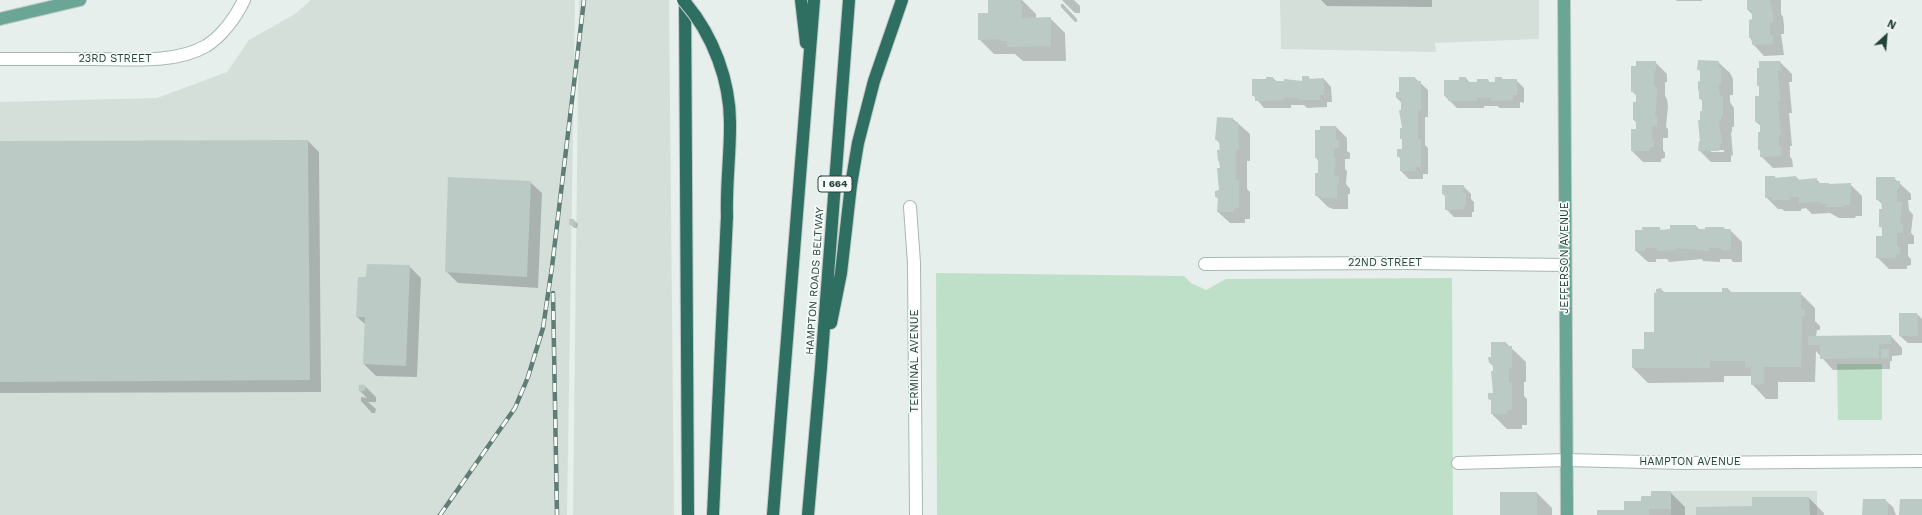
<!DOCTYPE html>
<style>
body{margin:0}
#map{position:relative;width:1922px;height:515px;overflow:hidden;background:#e6efeb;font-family:"Work Sans",sans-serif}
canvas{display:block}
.north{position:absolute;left:1866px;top:16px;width:40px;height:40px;-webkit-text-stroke:3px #f7fbf9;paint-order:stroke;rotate:26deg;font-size:11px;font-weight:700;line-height:16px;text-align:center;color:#24423a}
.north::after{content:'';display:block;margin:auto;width:14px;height:18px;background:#24423a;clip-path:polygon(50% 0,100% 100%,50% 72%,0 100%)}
</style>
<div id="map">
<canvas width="1922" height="515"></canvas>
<div class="north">N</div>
</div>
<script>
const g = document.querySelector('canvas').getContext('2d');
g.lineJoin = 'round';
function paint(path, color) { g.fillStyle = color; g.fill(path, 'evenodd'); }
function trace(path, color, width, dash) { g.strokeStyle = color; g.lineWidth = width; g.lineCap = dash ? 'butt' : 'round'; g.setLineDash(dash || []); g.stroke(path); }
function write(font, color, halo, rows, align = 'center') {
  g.font = font + ' "Work Sans",sans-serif'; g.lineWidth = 3.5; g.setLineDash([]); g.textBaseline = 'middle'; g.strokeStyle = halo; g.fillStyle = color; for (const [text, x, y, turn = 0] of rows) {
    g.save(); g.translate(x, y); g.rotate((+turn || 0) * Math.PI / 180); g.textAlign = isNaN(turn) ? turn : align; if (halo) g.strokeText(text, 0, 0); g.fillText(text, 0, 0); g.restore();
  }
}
const built = new Path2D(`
 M311 0H575L567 515H0V102L157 98 227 72 249 40 295 14Z
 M579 0H669L674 515H573Z
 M1280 0H1539V39L1435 43 1436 52 1281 49Z
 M1671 491H1817V515H1671Z`);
const green = new Path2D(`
 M936 273 1184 276 1191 283 1206 290 1226 279 1452 278 1453 515H937Z
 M1837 364H1882V420H1838Z`);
const shadow = new Path2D(`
 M989 0H1022L1036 14V18H1050L1065 33 1066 61H1023L1015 54H994L979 39 989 14Z
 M1062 0H1074L1080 6V13H1075Z
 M1321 0H1432V7L1327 6Z
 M1676 0H1702V1H1677Z
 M1748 0H1783H1781V14L1783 17 1784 26V34H1781L1784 55 1764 56 1753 44 1750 37 1753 15 1748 10Z
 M1061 4H1063L1077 19V22H1075L1061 7Z
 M1655 62 1667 74V82H1665V96L1667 99 1668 106 1666 127 1668 129V138H1663V150L1665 153V158L1661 159V162H1643L1632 151 1637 130V123L1634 120 1637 96 1632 91 1637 67Z
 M1718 62 1730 73 1733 79V95H1730V102L1734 108V127H1732V132H1731L1733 156 1731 155V162H1711L1699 150 1702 142 1703 101 1700 99 1701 72 1698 69ZM1711 150H1724V152H1711Z
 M1780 62 1792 74V82H1789L1792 113H1789L1792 146H1790V157L1792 159 1793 167 1773 168 1761 156V152L1759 149 1761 126 1756 122 1760 88 1758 85Z
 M1308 77 1311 80 1324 79 1331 87 1332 102H1327V107L1307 108 1304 105H1291V108H1264L1253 95 1268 80 1273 78 1277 82H1303Z
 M1415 78 1428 90V117H1425V145L1428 148V174H1423V179H1409L1401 171V159L1398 156 1403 150V141L1401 138 1403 129 1402 103 1397 98V93H1400Z
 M1466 78 1470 83 1488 80 1490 83H1496L1501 78 1504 80H1516L1524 88V103L1520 102V108H1500L1497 106H1484V108H1457L1445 96Z
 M1233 119 1250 134V161H1247V189L1250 192V219H1245V223H1230L1218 212 1219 199 1216 197 1221 191V169L1220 163 1219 161 1220 144 1216 139Z
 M1336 127 1347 138V151L1350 153V159H1345V169L1347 171 1346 184 1350 189V194H1348V209H1333L1328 207 1316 195 1319 161 1316 158Z
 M308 141 319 152 321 392 0 393V142Z
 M1774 177 1776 178 1796 177 1800 181 1816 179 1821 184 1830 185 1850 184 1862 196V216H1856L1855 218H1839L1830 213 1812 214 1806 208 1801 209V211H1784L1782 209H1778L1766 197Z
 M1894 178 1911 194V200H1908L1909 210 1913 215 1911 233 1914 236V244H1908V256L1911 259V265L1907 266V269H1889L1877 257 1883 237V229L1880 226 1883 210V205L1877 199Z
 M530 182 542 193 538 288 458 283 446 271Z
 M1463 186 1471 194V199L1474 202V212H1472V217H1454L1446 209V197L1443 194Z
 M570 220H574L578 224 577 228H574L570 224Z
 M1696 226 1700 230 1724 228 1726 230H1730L1742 242V262H1733L1731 259H1720V262L1703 261 1702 259 1669 262 1667 259H1656V262H1648L1636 251 1659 228 1662 231Z
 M409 266 421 278 417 377 376 376 364 364 366 325 357 317 367 278Z
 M1661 289 1665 293H1723L1728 289 1732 293H1800L1815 308V321L1820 326V330H1817L1816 337 1891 336 1902 348V355L1892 356V361H1890V369L1833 370 1816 351 1815 382H1778V399H1766L1752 384V376H1724V382L1648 383 1633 368V350L1645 349 1655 333 1657 294Z
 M1917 314 1922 319V343H1908L1900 336Z
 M1506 343 1526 362V382H1524V396L1527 399V425H1522V429H1507L1492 414V401L1489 399 1494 394 1492 372H1494V367L1490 363 1492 358Z
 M359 385 365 386 376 397V402H368L376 409 375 413H372L361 401V397L367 398 359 390Z
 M1670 492 1685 507V515H1598L1625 511 1652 497Z
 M1537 493 1552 508V515H1502Z
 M1809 498 1824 513V515H1697Z
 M1885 500 1893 507 1896 515H1865Z`);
const building = new Path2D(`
 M988 0H1021L1022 18 1051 17V46L1007 47V41H1001V39L978 40V13H988Z
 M1747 0H1770L1773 14V23H1770V35H1773V44L1752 45V38H1749V20L1752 19V10H1747Z
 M1698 60 1719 61V67H1721V84H1719V90L1720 96H1723V115L1721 116V120L1719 121 1722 144H1720L1719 151H1698L1699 141H1700L1698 120H1700V111H1702V99H1699V91L1698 90V81L1700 82V70H1697Z
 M1636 61H1656V71H1654V86H1656L1657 94 1655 117H1657V126H1652V140H1654V147H1650V151H1631V129H1636V120H1633V102H1636V92H1631V66H1636Z
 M1759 61H1780L1781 71H1778L1780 101 1778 102 1781 135H1779V146H1781L1782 156 1760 157V150H1758V132H1760V122H1755V96H1759V86H1757V68H1759Z
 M1302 76H1309V79L1324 78V95H1320V100H1298V98H1284V100L1255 101V96H1252V79H1266V77H1273V81H1284V79L1302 81Z
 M1399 77H1415V81H1421V110H1418V139H1421V167H1415L1416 171H1400V156L1397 157V149H1402V139H1400V128H1402L1399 110H1401V98H1396V92H1399Z
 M1459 77H1466V82H1477V79H1488V82H1495V77H1502V79H1517V95H1513V100L1491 101V98H1477V101H1448V96H1444V80H1459Z
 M1217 117 1233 118V122H1238L1239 150H1236V180H1239V208H1234V212H1217L1218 197H1215V191L1219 190 1217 168H1220L1219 161H1218L1217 150H1220L1219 140H1215Z
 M1320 126H1336V140H1339V148H1334V158L1336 159 1334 176H1339V183H1337V198H1321V196H1315V173H1318V158H1315V130H1320Z
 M308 140 310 380 0 382V141Z
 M1765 176H1775V178L1796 176V180L1817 178 1816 183H1829V184L1851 183 1850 205H1844V207H1826V204H1820V202L1799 203V197H1790V200H1772V197L1765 198Z
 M448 177 531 181 527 277 445 272Z
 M1876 177H1895V181H1900V188H1897V202H1902L1900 223 1903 224V233H1897V247H1900V254L1896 255V258H1876V236H1882V227H1879V209H1882L1881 200H1876Z
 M1442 185H1464L1463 193H1466V205H1464V209L1445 210V194H1442Z
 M569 219H574V225H569Z
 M1670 225H1696V229H1705V227H1724V229H1731V250H1721V248H1709V251L1676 248 1675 250 1657 251V248H1645V251H1635V230H1642V227H1660V230L1670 229Z
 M367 264 410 265 406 366 363 364 365 317H356L358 277H366Z
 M1661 288 1662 292H1722V288H1728V292H1801V308L1802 310H1805V316H1802L1801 367H1764V384L1751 385V367L1745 368V361H1710V368H1632V349H1644V332H1654V292L1656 293V289Z
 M1899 313H1917L1918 336H1899Z
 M1891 335V344H1879V358L1820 359V345H1808V336Z
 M1491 342H1506V346H1512V368H1509V383H1512V410H1507V414H1491V400L1488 399V393H1493L1491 371H1493V364L1489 363 1488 357H1491Z
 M1881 349H1889V358H1881Z
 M358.5 388a3.5 3.5 0 1 1 7 0a3.5 3.5 0 1 1-7 0Z
 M1651 491H1671V509H1649V515H1597V510H1624V501H1641V496H1651Z
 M1500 492H1537V515H1500Z
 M1752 497H1809L1810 515H1696V507L1752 506Z
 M1863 499H1886V503H1888V515H1862Z
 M1900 499H1922V515H1899Z`);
const minor = new Path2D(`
 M0 59C32 59 63 59 95 59 128 59 175 64 206 46 222 36 236 17 244 0
 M910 207 914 263 916 515
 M1205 264 1406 263 1565 265
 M1458 463 1567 460 1684 463 1922 461`);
const major = new Path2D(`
 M1564 0 1567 515
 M0 19 80 0`);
const highway = new Path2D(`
 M685 0 688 515
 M801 0 806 43
 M831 323 841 273 851 185 858 143 874 81 902 0
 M713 515 727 216
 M773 515 814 0
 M808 515 821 367 849 0`);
const rail = new Path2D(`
 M553 293 557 515
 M440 515 515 408 528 377 543 328 552 267 584 0`);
const highwayBridge = new Path2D(`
 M683 0C713 34 731 82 730 127 730 157 726 186 727 216`);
const shields = [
 [835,184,34]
];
const shieldNames = [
 ["I 664",835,184]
];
const streetNames = [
 ["23RD STREET",115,59],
 ["JEFFERSON AVENUE",1565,258,-90],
 ["22ND STREET",1385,263],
 ["HAMPTON ROADS BELTWAY",815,281,-86],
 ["TERMINAL AVENUE",915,361,-90],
 ["HAMPTON AVENUE",1690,462]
];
paint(built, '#d4dfda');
paint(green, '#bfe0c8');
paint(shadow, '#0003');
paint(building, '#bbcac4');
trace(minor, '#a8b8b2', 14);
trace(major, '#c2cac8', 14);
trace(highway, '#c2cac8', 14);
trace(minor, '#fff', 12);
trace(major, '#6aa596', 12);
trace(highway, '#2f6f62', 12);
trace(rail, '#5f7d75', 4.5);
trace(rail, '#f7fbf9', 3, [9]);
trace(highwayBridge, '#c2cac8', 14, []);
trace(highwayBridge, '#2f6f62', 12);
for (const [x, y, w] of shields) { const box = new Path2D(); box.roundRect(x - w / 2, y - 8, w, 16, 3); g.fillStyle = '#f7fbf9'; g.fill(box); trace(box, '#24423a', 1); }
write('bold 10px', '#24423a', null, shieldNames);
write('11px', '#24423a', '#f7fbf9', streetNames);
</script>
